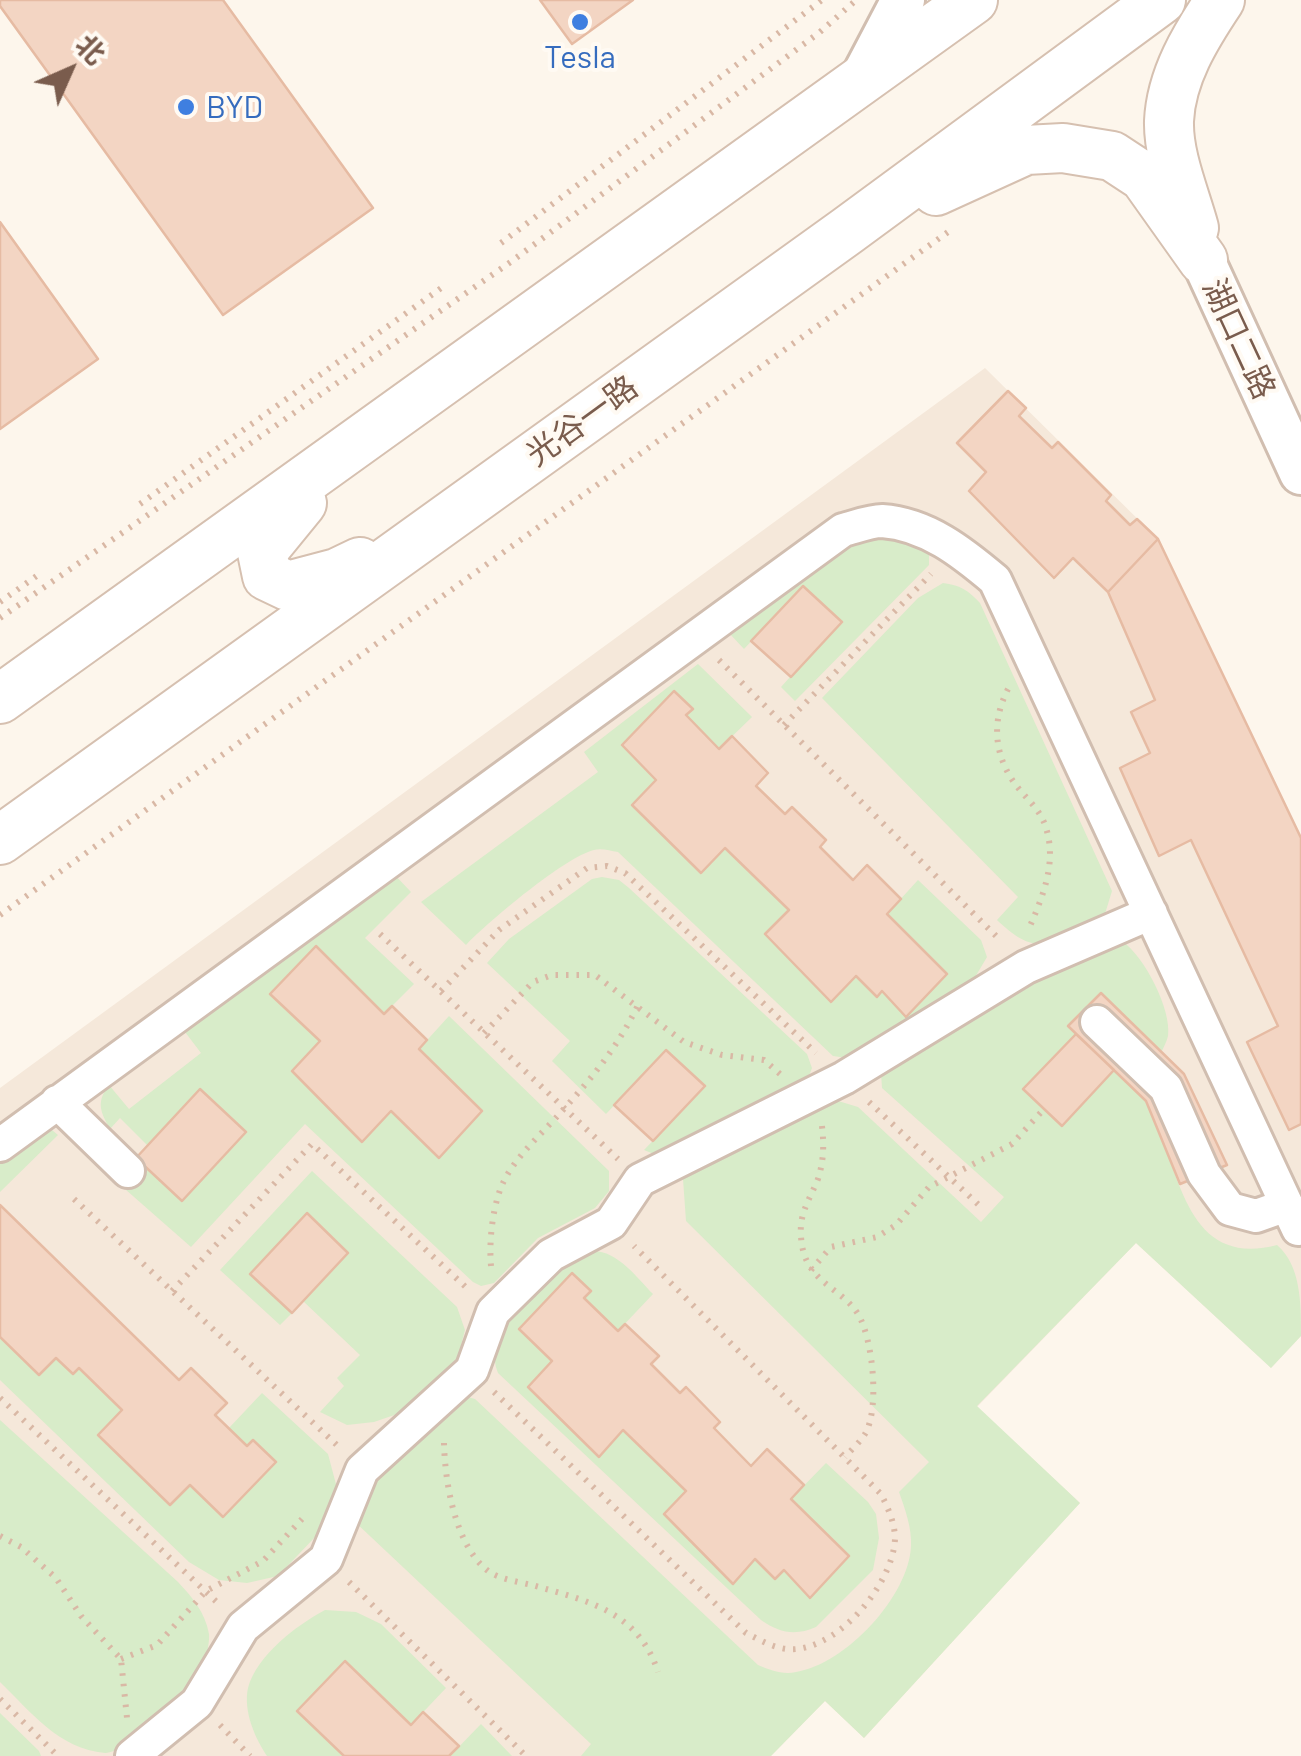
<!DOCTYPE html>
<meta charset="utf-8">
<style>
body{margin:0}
#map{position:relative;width:1301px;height:1756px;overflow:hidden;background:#fdf6ec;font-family:Barlow,"Noto Sans SC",sans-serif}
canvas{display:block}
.north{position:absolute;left:20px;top:20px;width:100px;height:100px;-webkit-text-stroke:8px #fffaf3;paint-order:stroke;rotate:45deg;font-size:28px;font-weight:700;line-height:40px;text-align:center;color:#7a5c4d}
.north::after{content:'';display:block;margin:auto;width:35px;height:45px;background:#7a5c4d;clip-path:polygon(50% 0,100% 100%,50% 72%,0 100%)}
</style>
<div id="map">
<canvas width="1301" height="1756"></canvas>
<div class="north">北</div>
</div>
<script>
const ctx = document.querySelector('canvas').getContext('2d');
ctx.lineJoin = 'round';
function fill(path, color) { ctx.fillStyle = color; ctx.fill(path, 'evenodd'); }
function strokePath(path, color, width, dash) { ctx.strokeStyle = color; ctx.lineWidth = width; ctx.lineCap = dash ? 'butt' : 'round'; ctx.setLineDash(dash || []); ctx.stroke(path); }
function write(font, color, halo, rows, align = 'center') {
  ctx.font = font + ' Barlow,"Noto Sans SC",sans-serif'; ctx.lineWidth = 8; ctx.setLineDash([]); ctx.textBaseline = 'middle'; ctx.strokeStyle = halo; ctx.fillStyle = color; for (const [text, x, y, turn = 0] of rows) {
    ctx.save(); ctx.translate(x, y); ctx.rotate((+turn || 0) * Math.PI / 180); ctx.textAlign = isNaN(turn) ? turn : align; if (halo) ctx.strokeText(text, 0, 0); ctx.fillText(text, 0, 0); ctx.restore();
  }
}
const residential = new Path2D(`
 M985,368l173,171 143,299v498l-30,32 -135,-125 -159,164 103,96 -216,235 -39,-37 -54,55h-771v-668z`);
const green = new Path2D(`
 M880,532l49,16v17l-134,136 -14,-14 60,-66 -38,-35 -59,63 -14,-15 120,-95z
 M943,583c17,2 25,7 37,20l132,288 -8,26c-50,23 -62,46 -107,3l21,-23 -196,-199 96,-100z
 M698,664l54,53 -33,32 -33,-34 7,-7 -19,-17 -52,54 34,35 -24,25 68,67 25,-24 64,62 -24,25 66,66 25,-25 20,21 6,-6 24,26 -19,-103 31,-34 63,60 6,17 -19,32 -121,69 -14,-2 -215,-204c-8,-1 -16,-4 -24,-2 -29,7 -105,71 -128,95l-45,-43 177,-130 -14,-20z
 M392,872l19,20 -46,46 49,46 -30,30 -113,-20 49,47 -27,29 69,71 29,-30 48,46 43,-46 -63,-62 30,-33 160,155v20l-14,17 -57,30 -44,45 -13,3 -8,-4 -168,-158 -114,123 -74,-65 31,-36 -28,-28 -10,11c-10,-18 -14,-27 -1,-44l20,24 72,-56 -19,-25z
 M602,877l17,3 10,8 178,166 5,14 -5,13 -153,73 -10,-4 61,-63 -39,-37 -60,64 -54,-53 18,-20 -83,-78 22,-24 83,-60z
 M1123,942c21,14 49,68 45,94 -1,5 -4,10 -6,15l-61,-58 -32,33 7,8 -14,92 52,-56c10,10 25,21 33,33 33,59 34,167 130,142 24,21 24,57 24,91l-30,32 -135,-125 -159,163 103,97 -216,235 -39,-37 -54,55h-190l10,-12 -237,-223 19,-38 25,-29 66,-58 11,3 283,266c12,5 25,10 38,7 50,-8 113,-76 115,-126 1,-18 -6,-37 -12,-54l30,-30 -243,-241 -3,-42 139,-76 13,-3 23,7 123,115 23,-25 -122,-109 -1,-15 152,-96z
 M47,1126l11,9 -58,57v-31z
 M312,1171l145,136 8,23 -7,27 -49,53 -35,12 -27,3 -27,-13 24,-26 -7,-8 23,-23 -57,-54 45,-48 -42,-39 -56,60 42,39 -12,12 -60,-55z
 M593,1251c25,0 44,27 60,43l-35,37 -34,-33 6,-7 -18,-18 -53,55 33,33 -24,26 71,69 24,-26 63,61 -22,24 69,68 22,-24 29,11 27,27 38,-41 -58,-57 35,-36 42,39 8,12 3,24 -6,32 -57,57c-20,9 -37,6 -55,-7l-263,-247c-7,-17 -2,-33 6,-48l56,-58z
 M0,1337l39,38 17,-17 17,15 6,-5 43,42 -24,25 72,70 20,-20 34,31 52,-54 -22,-22 -7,6 -18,-18 33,-35 66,61 9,34 -6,23 -15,25 -38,40 -31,7 -28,-3 -30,-18 -189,-182z
 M0,1420l178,162c14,15 27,30 31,52 1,10 -5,35 -10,44 -10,18 -74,76 -94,75 -46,-4 -74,-41 -105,-71z
 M325,1610l31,2 25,12 65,64 -35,37 -67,-64 -46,50 46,45h-77c-12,-18 -24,-45 -19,-68 9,-33 49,-63 77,-78z
 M0,1713l39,38 2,5h-41z
 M481,1724l31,32h-62z`);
const building = new Path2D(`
 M0,0h223l150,208 -150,107 -223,-309z
 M540,0h93l-61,44z
 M0,222l98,137 -98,70z
 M1008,391l18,17 -7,8 33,32 6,-6 53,53 -5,6 24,24 7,-6 21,20 -50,53 -35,-34 -19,20 -85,-87 17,-19 -29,-29z
 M1158,539l143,299v286l-12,6 -42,-88 31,-16 -87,-186 -32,16 -39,-88 30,-15 -19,-41 24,-12 -47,-108z
 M803,586l39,36 -51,55 -40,-36z
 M674,691l19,18 -7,6 33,34 13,-13 36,37 -12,13 29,28 7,-7 34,33 -6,7 33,33 14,-15 34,34 -14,15 60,60 -41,43 -24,-26 -5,6 -21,-21 -25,26 -66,-68 24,-24 -64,-62 -24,25 -69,-68 24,-25 -34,-35z
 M316,946l68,68 8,-8 35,34 -8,9 63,62 -43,47 -48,-47 -29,31 -70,-71 28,-30 -50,-47z
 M1101,993l83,81 43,91 -47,19 -34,-83 -78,-75z
 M1076,1034l38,36 -52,56 -39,-37z
 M666,1050l39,36 -52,55 -39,-36z
 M200,1089l46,43 -64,69 -46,-43z
 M0,1205l179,175 12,-12 36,35 -12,12 32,31 6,-6 23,22 -53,55 -33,-32 -20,20 -72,-70 24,-25 -43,-42 -6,6 -17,-16 -17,17 -39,-38z
 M307,1213l41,40 -56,60 -42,-39z
 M572,1273l19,18 -7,7 34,33 7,-7 34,32 -8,8 29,29 6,-6 34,35 -6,6 37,38 16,-17 37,36 -13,14 58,57 -39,42 -26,-28 -9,9 -20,-20 -22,25 -69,-70 22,-23 -63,-61 -24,27 -71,-70 24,-26 -33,-32z
 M345,1661l66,64 12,-13 36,34 -10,10h-105l-47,-45z`);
const path = new Path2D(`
 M501,243l321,-243
 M140,504l304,-218
 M0,602l38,-27
 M0,618l512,-357 308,-229 35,-31
 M719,660l282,281
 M1008,689c-15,29 -15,60 3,89 11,18 29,29 35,50 11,34 -3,68 -16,98
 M784,725l147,-151
 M0,915l948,-683
 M380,934l238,225
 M441,991l58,-61 88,-62 20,-2 18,7 191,180
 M484,1033l49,-51 19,-7h43l89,67 38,13 42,5 16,14
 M869,1102l113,106
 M822,1126c2,19 2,34 -4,53 -8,20 -19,34 -17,57 2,46 39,50 57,78 15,25 22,95 7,120 -5,8 -14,16 -20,23
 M74,1199l266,249
 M491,1266c-2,-24 1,-53 9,-76 11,-30 41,-55 62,-79 30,-33 57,-66 76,-106
 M811,1270l20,-23 46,-10 19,-12 33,-38 83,-43 32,-35
 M172,1291l140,-147 158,147
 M494,1392l252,241c16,8 32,18 51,16 46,-5 96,-67 98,-110 0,-16 -7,-31 -14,-45l-247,-248
 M0,1398l221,208
 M444,1443c1,40 11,102 44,128 11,8 31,11 44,14 56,16 106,26 126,87
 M0,1536l21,11 35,31 25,38 40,43 6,59
 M349,1582l177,174
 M121,1659l36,-14 49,-54 57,-30 39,-42
 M0,1699l58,57
 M220,1725l30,31`);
const minor = new Path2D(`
 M1097,1022l69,66 38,86 26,35 26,7 31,-11
 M57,1102l71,69
 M0,1145l843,-615c12,-3 27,-9 39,-9 45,3 81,32 113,59l303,649 3,-2
 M132,1756l65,-53 46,-76 83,-68 36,-89 110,-100 21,-58 58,-57 60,-32 29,-43 204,-102 182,-111 125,-54`);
const tertiary = new Path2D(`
 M861,80l42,-80
 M1203,260l98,213`);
const secondary = new Path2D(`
 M936,191l90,-41 37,-2 49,8 32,21 59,83
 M1194,228c-9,-33 -26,-72 -25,-107 2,-45 27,-85 51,-121
 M302,503l-40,49 5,24 21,10 49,-13 23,-11
 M0,699l973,-699
 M0,840l847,-609 314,-231`);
const markers = [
 [580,22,10,"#3f7fe0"],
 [186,107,10,"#3f7fe0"]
];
const shopNames = [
 ["Tesla",580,57],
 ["BYD",206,107,"left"]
];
const streetNames = [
 ["湖口二路",1239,339,65],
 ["光谷一路",582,421,-36]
];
fill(residential, '#f5e8da');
fill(green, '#d8ecc9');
fill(building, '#f3d5c3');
strokePath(building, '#e6bba3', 2.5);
strokePath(minor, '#d1beb0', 38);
strokePath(tertiary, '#d1beb0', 48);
strokePath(secondary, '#d6c0b0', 52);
strokePath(path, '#d9b8a5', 6, [2.5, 8]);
strokePath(minor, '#fff', 32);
strokePath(tertiary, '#fff', 42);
strokePath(secondary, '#fff', 48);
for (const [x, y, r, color] of markers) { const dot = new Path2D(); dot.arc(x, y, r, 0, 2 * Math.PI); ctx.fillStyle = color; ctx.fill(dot); strokePath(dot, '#fffaf3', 4); }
write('32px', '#366cbe', '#fffaf3', shopNames);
write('32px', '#7a5c4d', '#fffaf3', streetNames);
</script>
